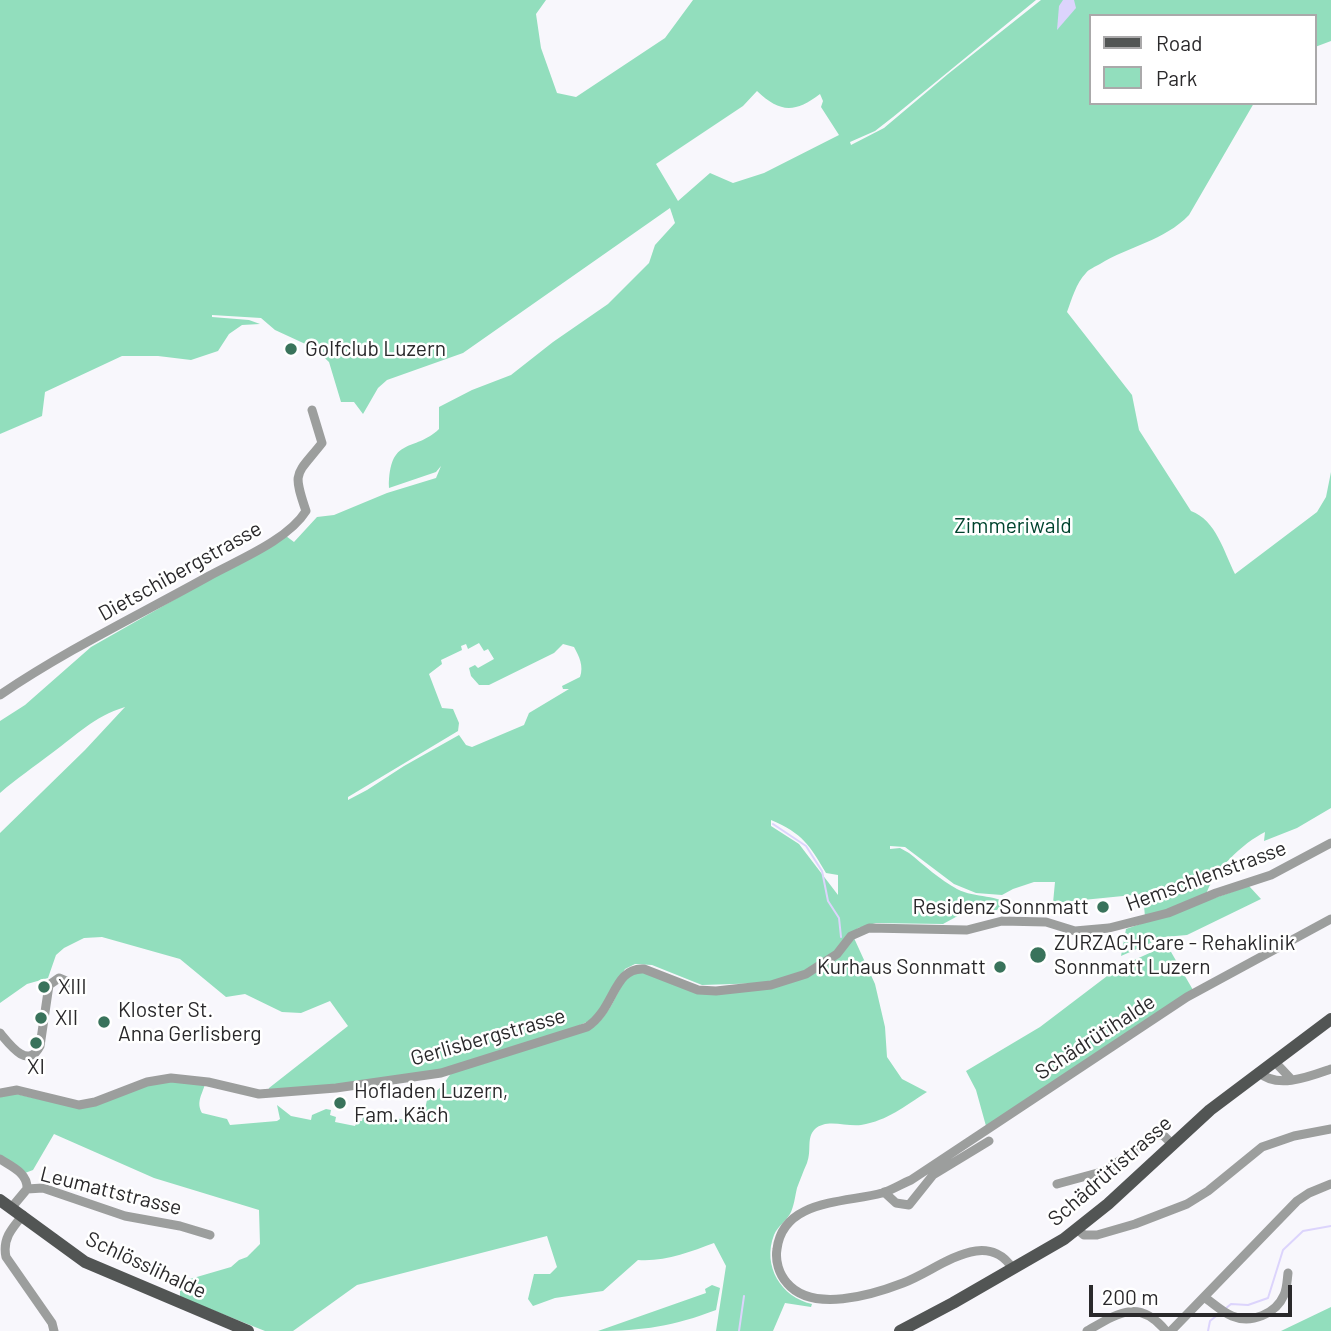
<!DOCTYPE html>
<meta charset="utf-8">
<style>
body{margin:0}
#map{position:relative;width:1331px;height:1331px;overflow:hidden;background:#f8f7fc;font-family:Barlow,sans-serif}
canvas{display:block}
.legend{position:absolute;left:1089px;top:14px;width:228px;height:91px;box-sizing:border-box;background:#fff;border:2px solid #aaa9aa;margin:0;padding:9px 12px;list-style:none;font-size:21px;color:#2a292b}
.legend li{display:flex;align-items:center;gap:14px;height:35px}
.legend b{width:35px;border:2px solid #aaa9aa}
.scale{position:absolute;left:1089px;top:1285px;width:203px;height:32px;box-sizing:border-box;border:4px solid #2a292b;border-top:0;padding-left:9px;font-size:21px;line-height:24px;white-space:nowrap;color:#2a292b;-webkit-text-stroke:5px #fff;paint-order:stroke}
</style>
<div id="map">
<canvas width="1331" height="1331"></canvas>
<ul class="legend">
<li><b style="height:9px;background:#525554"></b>Road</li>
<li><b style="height:19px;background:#92debd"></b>Park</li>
</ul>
<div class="scale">200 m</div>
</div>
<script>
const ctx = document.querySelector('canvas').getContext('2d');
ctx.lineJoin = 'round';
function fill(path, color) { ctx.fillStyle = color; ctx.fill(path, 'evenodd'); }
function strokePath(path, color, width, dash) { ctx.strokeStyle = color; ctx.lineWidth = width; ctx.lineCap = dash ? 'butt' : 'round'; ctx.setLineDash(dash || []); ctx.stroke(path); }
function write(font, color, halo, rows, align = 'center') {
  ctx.font = font + ' Barlow,sans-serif'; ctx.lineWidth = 5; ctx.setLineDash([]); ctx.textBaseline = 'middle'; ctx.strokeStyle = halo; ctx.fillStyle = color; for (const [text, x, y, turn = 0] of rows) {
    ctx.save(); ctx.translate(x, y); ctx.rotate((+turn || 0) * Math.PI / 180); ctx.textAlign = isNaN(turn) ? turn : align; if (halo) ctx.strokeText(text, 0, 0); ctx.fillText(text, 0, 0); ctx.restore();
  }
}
const green = new Path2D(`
 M0,0h546l-10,14 5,34 16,45 19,4 89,-59 28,-38h343l-143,117 -18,14 -25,11 1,3 33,-17 64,-54 93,-74h290v41l-16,6v-31h-224v87h163l-65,112c-25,26 -60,31 -89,49 -5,3 -11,5 -14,9 -10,10 -14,26 -19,39l65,83 7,35 52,81c25,9 33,41 44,63l82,-62 9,-15 5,-25v336l-34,20 -33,13 1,-9c-22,11 -52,39 -59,63l-31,13 -30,9 -2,-23 -90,9 2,-21h-21l-21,7 -11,6 -26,-2 -22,-9 -49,-37 -15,-1v3l10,-1 9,5c15,12 31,27 48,36 19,10 41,4 56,19l-8,1 -4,-3 -4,4 -11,1 -4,-5 -4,5 -13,1 -22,12 -67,-1 -18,5 -26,28 -38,22 -1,-3 -29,8 -62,2 -50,-20 -17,-1 -10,5 -29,49 -39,17 -138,41 -41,2 -50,9 -60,4 1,-3 79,-62 -18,-25 -29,12 -19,-1 -37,-18 -19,3 -46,-38 -78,-22 -18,1 -20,10 -8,7 -8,23 -21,6 -27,19v-170l85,-83 40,-43c-32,10 -47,27 -73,46 -18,14 -35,25 -52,40v-72l25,-16 66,-58 195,-111 8,6 23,-25 17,-2 53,-22 49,-15 5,-12 -5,6 -47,16c0,-53 25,-35 50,-59v-22l33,-17 39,-15 42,-33 55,-38 41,-41 6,-18 20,-22 -5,-15 -207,145 -76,27 -9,8 -15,26 -9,-12h-13l-12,-40 -15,-14 -39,-18 -14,-12 -49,-3v2l37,3 11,4 -18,1 -13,9 -11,17 -27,9 -33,-4h-36l-77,36 -3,24 -42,18zM757,91c23,22 38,22 63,3l3,7 -2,6 18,28 -75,38 -31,10 -23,-10 -32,28 -22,-37 87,-58zM479,643l5,8 4,-2 6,10 -16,9 -3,-3 -6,3 2,8 8,9h10l65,-32 9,-9 11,3c5,9 10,19 6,30l-18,9 1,3h6l-40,24 -5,12 -52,22 -6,-2 -7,-10 -55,31 -37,24 -19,10v-3l110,-66 1,-8 -6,-14 -11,-1 -13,-34 13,-10 -1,-4 21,-10 -1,-4 5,-2 2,5zM771,820c32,14 38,24 55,53l12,2v20l-39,-51 -28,-18z
 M1249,886l12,13 -74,36 -23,2 -43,19 5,-27z
 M854,938l21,46 10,43 2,30 15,22 25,13c-24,15 -38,28 -66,33 -15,2 -34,-7 -46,4 -9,9 -3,21 -8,34 -4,9 -7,17 -10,25 -2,8 -3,19 -7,26 -5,8 -12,12 -16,21 -12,31 7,62 38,69l-1,3 -26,-4 -12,28h-57l10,-65 -12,-23c-24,9 -50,19 -76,17l-35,31 -48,7 -22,8 -5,-7 6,-25h16l7,-7 -10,-31 -190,49 -64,46h-28l-85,-34v-14l3,-2 48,-14 8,-7 8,-3 13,-13 -1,-34 -105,-32 -100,-44 -21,36 -8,3 -25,-18v-60l12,-2 61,14 92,-27 40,4c-3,11 -9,18 -3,29l25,6 3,6 47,-4 3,-2 -3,-14 14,11 20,4 1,-5 14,-6 5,1 -1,5 6,2 -1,5 20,4 2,-5h5l2,-9 7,3 44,6 8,-3 4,-18 15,-14 10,-14 137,-42c21,-13 27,-37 40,-57l15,-2 70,22 86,-14z
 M1167,945l26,45 -207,136 -10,-36 -10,-19 74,-44 79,-60z
 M712,1285l8,3 -4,22c-42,16 -74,21 -118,21l108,-38 -1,-4z
 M1331,1307v24h-50z`);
const water = new Path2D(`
 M1063,0h11l2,8 -19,22 2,-24z`);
const stream = new Path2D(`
 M773,824l33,22 16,25 6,30 11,17 2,19
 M1225,1309l6,-5 17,1 20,-7 15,-48 20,-19 28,-5
 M739,1331l5,-35
 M1208,1331l2,-10 11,-9`);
const minor = new Path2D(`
 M0,695c66,-45 139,-80 209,-119 29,-16 79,-36 97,-65 -14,-41 -10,-35 16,-68l-10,-33
 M0,1033c10,12 28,37 40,13l9,-61 10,-7 19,8
 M1274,1061l17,18
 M1259,1072c18,18 52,4 72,-3
 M0,1093l17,-3 62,15 16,-3 52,-20 24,-4 37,4 51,12 77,-6 105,-15 146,-46c28,-18 26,-60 57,-58l54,21 18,1 55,-6 35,-11 31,-20 14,-18 18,-8 98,2 35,-9 44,1 29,9 34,-3 59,-15 48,-20 55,-18 60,-32
 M0,1159c12,8 28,14 27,30
 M1057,1184l48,-13 51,-36h7l9,9
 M884,1192l12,11 13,2 24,-30 56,-34
 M12,1207l15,-18 16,-1 82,28 55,10 30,9
 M23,1215c-11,13 -21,24 -17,42l46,66 2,8
 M1077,1229l7,6h13l38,-11 52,-20 21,-13 54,-44 32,-11 37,-7
 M1012,1268c-8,-13 -21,-19 -36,-17 -26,4 -49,23 -73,32 -31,12 -91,30 -116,0 -8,-9 -12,-22 -10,-34 6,-50 68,-46 105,-56 10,-3 19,-9 29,-13l276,-183 144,-78
 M1204,1297c9,6 18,15 28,19 19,8 44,-2 52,-21 3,-6 3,-14 4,-22
 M1087,1331c31,-18 52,-33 79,0
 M1171,1331l126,-130 12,-8 22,-9`);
const major = new Path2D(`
 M0,1200l85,62 163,69
 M900,1331l53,-28 111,-64 44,-35 102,-94 121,-91`);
const markers = [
 [291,349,7,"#39735b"],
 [1103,907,7,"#39735b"],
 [1038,955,9,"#39735b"],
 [1000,967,7,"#39735b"],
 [44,987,7,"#39735b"],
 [41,1018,7,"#39735b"],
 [104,1022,7,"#39735b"],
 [36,1043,7,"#39735b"],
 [340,1103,7,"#39735b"]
];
const poiNames = [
 ["Golfclub Luzern",305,349],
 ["Residenz Sonnmatt",1089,907,"right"],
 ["ZURZACHCare - Rehaklinik",1054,943],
 ["Sonnmatt Luzern",1054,967],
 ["Kurhaus Sonnmatt",986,967,"right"],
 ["XIII",58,987],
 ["Kloster St.",118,1010],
 ["Anna Gerlisberg",118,1034],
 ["XII",55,1018],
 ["XI",36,1067,"center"],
 ["Hofladen Luzern,",354,1091],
 ["Fam. Käch",354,1115]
];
const parkNames = [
 ["Zimmeriwald",1013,526]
];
const streetNames = [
 ["Dietschibergstrasse",180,571,-29],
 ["Hemschlenstrasse",1206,876,-20],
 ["Gerlisbergstrasse",488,1037,-16],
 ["Schädrütihalde",1095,1037,-33],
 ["Schädrütistrasse",1110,1171,-41],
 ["Leumattstrasse",111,1191,14],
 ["Schlösslihalde",146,1265,25]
];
fill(green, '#92debd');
fill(water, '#dcd4fc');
strokePath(stream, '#dcd4fc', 2);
strokePath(minor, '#9c9e9d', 9);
strokePath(major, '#525554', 12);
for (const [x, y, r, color] of markers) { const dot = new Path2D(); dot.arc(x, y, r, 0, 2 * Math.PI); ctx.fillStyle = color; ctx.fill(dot); strokePath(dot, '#fff', 2.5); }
write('21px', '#2a292b', '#fff', poiNames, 'left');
write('21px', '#00442e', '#fff', parkNames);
write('21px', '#2a292b', '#fff', streetNames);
</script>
